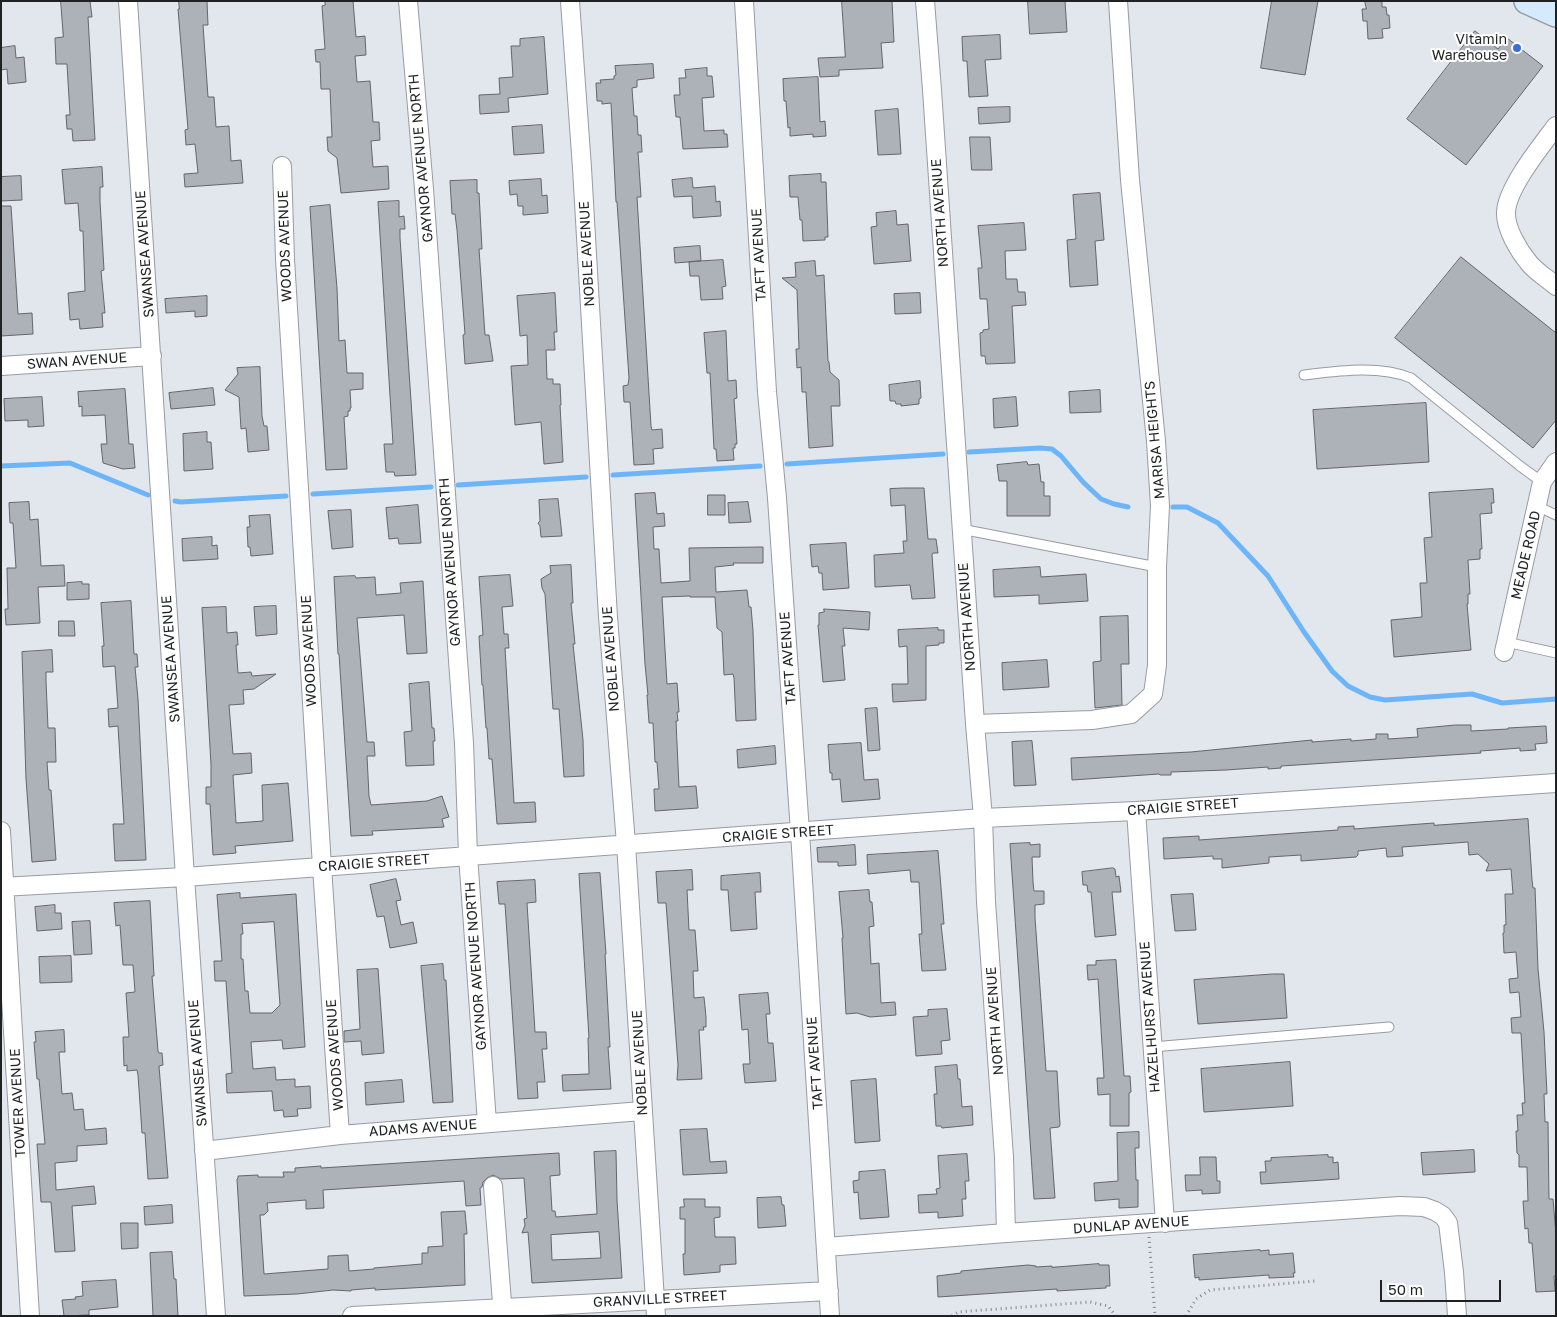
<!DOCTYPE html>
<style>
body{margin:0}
#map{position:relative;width:1557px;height:1317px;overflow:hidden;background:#e2e6ed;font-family:"Golos Text",sans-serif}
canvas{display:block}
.frame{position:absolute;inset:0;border:2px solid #1f2123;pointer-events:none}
.scale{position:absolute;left:1380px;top:1280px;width:121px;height:22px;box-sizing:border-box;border:2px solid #1f2123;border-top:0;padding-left:6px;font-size:15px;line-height:18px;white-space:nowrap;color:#1f2123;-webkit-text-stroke:4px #fff;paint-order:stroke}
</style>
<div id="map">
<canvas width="1557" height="1317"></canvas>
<div class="frame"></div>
<div class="scale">50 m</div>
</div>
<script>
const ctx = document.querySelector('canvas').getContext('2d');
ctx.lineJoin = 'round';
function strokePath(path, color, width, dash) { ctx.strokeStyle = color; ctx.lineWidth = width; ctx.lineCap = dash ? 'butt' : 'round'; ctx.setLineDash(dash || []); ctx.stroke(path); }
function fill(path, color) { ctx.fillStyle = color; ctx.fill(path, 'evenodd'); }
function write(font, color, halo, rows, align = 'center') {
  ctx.font = font + ' "Golos Text",sans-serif'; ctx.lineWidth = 4; ctx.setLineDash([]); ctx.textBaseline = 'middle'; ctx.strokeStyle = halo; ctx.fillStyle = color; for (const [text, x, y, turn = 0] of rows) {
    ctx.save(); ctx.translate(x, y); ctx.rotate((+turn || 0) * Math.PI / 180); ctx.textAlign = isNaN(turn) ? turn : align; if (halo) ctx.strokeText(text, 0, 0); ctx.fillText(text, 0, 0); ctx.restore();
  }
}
const stream = new Path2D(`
 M969,452l71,-4 12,1 9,7 22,26 18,17 13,5 14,3
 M787,464l156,-10
 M1,466l69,-3 78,32
 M613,475l147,-9
 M458,485l128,-8
 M313,494l118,-7
 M175,501l6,1 105,-6
 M1173,507h14l31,16 50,53 36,56 28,39 16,15 22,11 15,3 87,-6 30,9 54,-4`);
const building = new Path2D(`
 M61,1h29l2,16h-4l7,123 -22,1 -1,-12h-5l-1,-14h4l-3,-51h-11l-1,-26 8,-1z
 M179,1h28l1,24h-5l5,72h6l2,30 13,-1 2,35 10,-1 2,23 -58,4 -1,-13 14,-1 -3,-29 -9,1 -1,-15 3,-1 -10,-120h1z
 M325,1h28l3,36 9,-1 1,19 -11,1 2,26 13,-1 3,41h6l1,18 -9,1 2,26 15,-1 1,23 -48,4 -4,-35 -9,-7 -1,-14h5l-2,-48h-9l-1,-27h-4l-1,-12 10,-1 -3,-43 3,-1z
 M842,1h50l2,41 -13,1 2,25 -44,2v6l-19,1 -2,-19 27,-1z
 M1028,1h37l2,31 -37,2z
 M1272,1h46l-13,74 -44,-7z
 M1365,1h17v6h4l1,8h2l1,13 -8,1 1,9 -15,1 -1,-18h-4l-1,-12h4z
 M1475,31l23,18 9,-11 36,28 -77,99 -59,-46z
 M1000,35l1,24 -16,1 3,36 -19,1 -2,-36h-4l-1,-24z
 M544,37l4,57 -40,4 1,14 -29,2 -1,-19 21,-1 -1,-16 14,-1 -2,-31h9v-7z
 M15,46l1,12 8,-1 2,25 -18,2 -1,-15 -6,1v-22z
 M653,64l1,14 -17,2v7l-5,1 2,28h3l1,19h3l1,17h-4l3,45h-4l14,229 1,4 10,-1 1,19 -10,1 1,15 -20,1 -4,-63h-6l-1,-16 5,-1 1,-7 -12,-176h-1l-5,-99 -9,1v-3h-5l-1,-18h5l-1,-3 14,-1v-3l2,-1 -1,-9z
 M707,68v8h5l2,21 -12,1 2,33 20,-1v4h3l1,13 -45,2 -3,-32h-4l-2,-22h6l-1,-17h7l-1,-8z
 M818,77l2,45 5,-1 1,15 -13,1v-3l-23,2v-9l-2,1 -2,-27h-2l-1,-22z
 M1010,107v15l-31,2 -1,-16z
 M898,109l3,45 -23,1 -3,-44z
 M542,125l2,28 -30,2 -2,-28z
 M970,137h20l2,33h-20z
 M102,167l1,20h-3v14l4,69 -3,1 4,42h-3l1,14 -23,2 -1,-10 -9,1 -2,-27 17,-2 -2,-60h-3l-2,-28 -13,1 -3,-34z
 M821,174v8h5l2,55h-3v3l-22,1 -1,-21h-2l-2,-23h-8l-1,-21z
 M21,176l1,24 -21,1v-24z
 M692,178l1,10 22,-2 1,16 4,-1 1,15 -28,2 -1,-22 -18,1 -2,-17z
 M541,179l1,17 5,-1 1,18 -25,2v-9h-5l-1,-12 -7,1 -1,-14z
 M477,180v13h2l3,56h-3l6,86h4l4,26 -28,3 -2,-29 2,-1 -8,-104 -2,-16h-3l-2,-33z
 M1100,193l4,47 -9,1 3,44 -28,2 -3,-47 9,-1 -3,-44z
 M399,201v16l5,-1 1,13h-5v9l16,237 -21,1 -1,-4h-8l-2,-28h9l-15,-242z
 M330,205l7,83 2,53 6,-1 2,33h16v16l-13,1 1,18h-1v3h-2v5l-4,1 3,52 -21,1 -16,-263z
 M1,206h10l7,108 14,-1 1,21 -32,2z
 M896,211l1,14 11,-1 3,37 -37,3 -3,-37 6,-1 -1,-13z
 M1024,223l2,27 -21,1 1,28h11l1,13h7l1,13 -14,1 3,57 -29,1 -1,-8h-4l-1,-23 3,-1v-2l6,-1 -2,-30h-7l-2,-31h4l-4,-42z
 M700,246l1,15 -26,2 -1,-15z
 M1461,257l95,76v87l-23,28 -138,-110z
 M723,260l3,26 -4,1 1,12 -22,1 -2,-24h-9l-1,-14z
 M815,261l1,15 8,-1 4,86 1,1 1,10 9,8 1,26h-9l2,40 -24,2 -3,-56h-4l-1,-25 -4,1 -1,-19h3l-2,-59 -15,-12 14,-1 -1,-14z
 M555,293l2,39h-3l1,18h-9l1,29h6v5h7l1,21h-1l3,57 -19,2 -3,-42 -26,3 -4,-59 17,-1 -1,-30 -7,1 -3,-40z
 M920,293l1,20 -26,1 -1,-20z
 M207,296v20l-12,1v-6l-29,2 -1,-14z
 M726,331l2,50 8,-1 1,18 -3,1 3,45h-2v4h-2l1,12 -17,1 -1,-12h-2l-4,-76h-3l-3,-40z
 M260,367l2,49 2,10h3l2,24 -21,2 -2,-24 -5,1 -2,-32 -14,-7 13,-16 -1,-6z
 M920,381l1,17 -2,1v5l-18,2v-2h-5l-1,-3h-5l-1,-16z
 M213,388l2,17 -44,4 -2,-16z
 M125,389l4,55h4l2,24 -12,1 -20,-6 -2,-19h6l-2,-29 -23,1v-10l-3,1 -1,-15z
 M1100,390l1,22 -31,1 -1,-21z
 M42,397l2,29 -16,1v-7l-23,1 -1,-22z
 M1016,397l2,29 -24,2 -1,-29z
 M1426,403l3,59 -112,7 -4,-59z
 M207,432v10h4l2,27 -29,2 -1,-37z
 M1027,462l1,3 11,-1 2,18h3v14h6v20h-43v-35h-8l-2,-16z
 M904,488h20l4,51h8l2,14h-5l-1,2 3,43 -23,1 -2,-14 -35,2 -1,-32 30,-2 -1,-12h4l-2,-36 -14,1 -1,-17z
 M1493,489l1,14h-3l1,10 -12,1 2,35h-2v10l-12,1 2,34h-2v10h-1l4,46 -77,7 -3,-37 31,-3 -2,-34h7l-3,-45 8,-1 -3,-44z
 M655,493l2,21 7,-1 1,13 -12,1 1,22h5l2,34 29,-2 -1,-33 74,-1v16h-30l1,2 -19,2 1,25 31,-2 2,17h2l2,24 3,89 -20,1 -2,-43 -1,-4 -9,1 -2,-43 -5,-4 -2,-31h-25v-1l-28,1 5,87 10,-1 2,29h-2l1,9h-2l3,66 17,-1 2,22 -43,3 -1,-22h5l-2,-27h-2l-2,-39h-4l-2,-28h1l-3,-31 -10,-170z
 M708,495h17v20h-17z
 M558,499l4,37 -21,1 -1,-11 -2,-3 2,-2 -1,-21z
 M29,502l1,18 8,-1 3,47 23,-1 1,21 -27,1 2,36 -34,2 -1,-16h3l-1,-41h9l-3,-45h-3l-1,-20z
 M748,502l3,20 -22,1 -1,-20z
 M418,505l3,38 -22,1 -1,-6 -9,1 -3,-31z
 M351,510l2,37 -21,2 -4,-38z
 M270,515l3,39 -22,2 -1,-9h-2l-1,-20h3l-1,-11z
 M212,537v9l5,-1 1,14 -35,2 -1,-22z
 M846,543l3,45 -26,2 -1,-17h-3l-1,-7 -6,1 -2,-22z
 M571,565l2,38h-2l4,41h-2l10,96 1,36 -20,1 -5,-68h-6l-8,-115 -3,-6 -1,-9 10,-6 -1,-7z
 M1040,567l1,10 45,-3 2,27 -49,3v-9l-45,2 -1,-27z
 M510,575l3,31 -11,1 2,27h4l1,14h-4l9,155 21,-1 1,20 -39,2 -5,-65h-3l-2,-31h-1l-3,-43h-1l-3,-49 4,-1 -4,-58z
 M355,576l1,2 19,-1 1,18 25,-2 -1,-10 23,-2 4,72 -20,1 -3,-39 -47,3 10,124h7l1,14h-8l2,40 2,9 56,-4 15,-5 7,21 -7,2 2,8 -72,4 1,4 -22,1 -12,-182h-1l-4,-77z
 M82,582v2h7v15l-22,1v-17z
 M131,601l3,53h3l1,13h-3l3,32 8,161 -31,1 -2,-37h11l-6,-98 -9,1 -1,-18 10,-1 -3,-42 -12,1 -1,-21h2l-3,-43z
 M276,606l1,28 -21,2 -2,-29z
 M226,607l1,26 10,-1 1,13h-2l2,28 13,-1 1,4 24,-2 -22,15 -11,1 1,14 -15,1 4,49 18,-1 1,20 -19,2 3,48 27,-2 -1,-36 26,-2 5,58 -58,5 1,7 -23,2 -3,-51h-4v-17h5v-22l-9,-157z
 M824,609l46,3 -1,18 -26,-2 2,18h-3l3,34 -22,2 -5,-57h1v-12l5,-1z
 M1128,616l1,48h-8l1,41 -27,3 -2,-46 8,-1 -1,-44z
 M59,621h15l1,15h-16z
 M938,628v2h6v13h-5v2l-13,1v54l-33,2 -1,-18h16l-1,-38 -8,1 -1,-17z
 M52,650l1,22h-7v9l2,47h7l1,34h-9l2,28h2l5,70 -24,2 -6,-83 -4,-127z
 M1047,660l2,27 -46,3 -1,-27z
 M429,682l3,46h2l1,13h-2l1,24 -28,1 -2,-34 8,-1 -3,-47z
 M877,708l3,42 -12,1 -3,-42z
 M1456,725h15v6l37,-2v-1l38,-2 1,17 -12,1 1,6 -16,1v-3l-26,2 -14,1 1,2 -200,13v2l-13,1v-2l-42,3 -55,2v3h-11l-1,-1 -87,6 -1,-22 120,-6 121,-12v2l39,-3v2l25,-2v-5h12v5l30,-2 -1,-8z
 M1032,741l4,44 -22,1 -2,-44z
 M861,743l3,37 14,-1 2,20 -38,3 -2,-23 -8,1v-7h-2l-2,-28z
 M775,746l1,18 -38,4 -1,-18z
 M1528,819l4,61 1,8h2l3,81 6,63 3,62h-3l1,28h3l1,77h4l3,36v41h-2l1,15 -19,1 -4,-49h-3l-1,-15 -3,1 -2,-28h5l-1,-34h-8v-12l-2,-2 -1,-22h2l-1,-16h6l-1,-12h3l-4,-70h-9l-1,-15 10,-1 -2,-25 -9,1 -1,-14 9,-1 -2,-26 -12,1 -1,-20h1v-8h2l-1,-31h8l-2,-25 -25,2 3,-7 -11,-10 -9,1 -1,-13 -66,5 1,9 -16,1 -1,-9 -28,3v4l-2,2 -55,4v-6l-32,2v6l-47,5v-9h-9v-3l-49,3 -1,-21 36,-2v4l139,-10v-3l16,-1v3l80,-6v2z
 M1030,843v2l10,-1v13h-8l1,25 1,9h10v13l-9,1v13l11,153h11l3,54 -1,2 -9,1 5,70 -21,1 -24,-355z
 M855,845l1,20 -18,1v-4h-20l-1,-14z
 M938,851l6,73h-3l5,46 -24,1 -3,-37h3l-3,-52h-8l-1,-12 -42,4 -1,-19z
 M1113,868l2,1 1,8 3,-1 2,16h-9l4,43 -21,2 -4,-45h-3l-1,-7h-4l-1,-13z
 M692,870l1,20h-6l2,40h6l3,41h-5l1,27 10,-1 2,20v10h-3l1,3h-5l3,49 -25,1 1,-15 -12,-162h-8l-2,-31z
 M600,873l6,81h-1l5,93h-2l3,42 -48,2 -1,-16 27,-1 -1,-36h1l-10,-164z
 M760,873l1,19h-6l2,37 -26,2 -3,-41h-7v-14z
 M396,879l5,21 -5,1 5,24 12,-3 4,21 -27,5 -6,-32 -7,1 -7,-32z
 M535,880l1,22 -9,1 8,129h11l1,17h-5l3,33h-8l1,16 -20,1 -13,-195h-6l-2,-22z
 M869,890l1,12h2l2,24 -5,1 2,37 8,-1 2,40 14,-1 1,13 -26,2 -13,-4 -11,1 -4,-76h1l-4,-46z
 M240,893v5l56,-4 9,153 -22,2 -1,-9 -31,2 2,27 22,-2 1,13 19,-1v8l15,-1 1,22 -14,1 1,7 -14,1 -1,-7 -9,1 -2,-20 -45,2 -1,-19 6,-1 -6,-92h-11l-1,-20h8l-5,-66zM274,922l6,83 -8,8h-22l-2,-22h-3l-2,-32h-2v-25h2l-1,-10z
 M1193,894l3,36 -21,1 -4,-36z
 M150,901l4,75h-2l6,75 1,2h3l1,12 -4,1 9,112 -20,1 -3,-46h-3l-4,-58 -1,-5 -10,1v-6l-3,1 -1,-29h6l-3,-44 9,-1 -2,-27h-10l-3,-40 -4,1 -2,-23z
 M55,905v8h6l1,16 -25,2 -2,-24z
 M90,921l2,33 -18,1 -2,-33z
 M71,956l1,26 -32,1 -1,-26z
 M1116,960l8,116h6l1,16 -2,1v33h-19v-32l-12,1 -1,-17h7l-6,-99 -10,1 -1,-15h9v-4z
 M443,964l1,16h2l7,122 -20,1 -12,-137z
 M378,969l6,84 -22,2 -1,-14 -17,1v-11l16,-2 -3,-59z
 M1273,974h11l3,44 -89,6 -4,-44z
 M768,993l2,21h-4l2,29h5l3,38 -31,2 -2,-19h7l-2,-35 -6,1 -3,-35z
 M947,1009l3,31 -9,1 1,13 -26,2 -3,-39 15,-1v-6z
 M64,1030l1,22h-6l3,42 10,-1 2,17 9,-1 2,21 21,-2 1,16 -30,2v15l-22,2 1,27 38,-4 2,18 -24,2 3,45 -20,1 -4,-50h-10l-4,-58h8l-6,-65h-2l-3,-37h2l-1,-10z
 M1290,1062l3,44 -89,6 -3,-43z
 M957,1065l1,14h2l2,28 10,-1 1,19 -31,3 -1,-2h-5l-2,-32h3l-2,-27z
 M876,1079l4,62 -25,2 -4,-62z
 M402,1080l2,22 -38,3 -1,-22z
 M707,1129l3,33 16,-1 1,12 -44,2 -3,-45z
 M1139,1132v16h-4l1,32h2v27l-19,1v-9l-24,2 -1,-18 24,-2 -1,-48z
 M1474,1150l1,22 -52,3 -2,-22z
 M616,1151l1,49 5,78 -90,5 -4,-51 -6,1 3,-8 -1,-6 3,-1 -3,-40 -23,1 -8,-4 -6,3 -4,4 -1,5 -2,1 1,17 -15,1 -2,-25 -141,9 1,18 -18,1v-9l-39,3 1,8 -4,4h-4l4,59 64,-5v-13l18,-1h2l1,16 25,-2v-1l48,-4v-11h6v-6l15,-1 -2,-34 24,-1 2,23h-3l1,51 -90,5v-2l-24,2v1l-18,-1 -36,4 -53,2 -7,-117 1,-1v-2l20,-1v2h26l-1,-5h12v-4l26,-2v2l238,-15 1,22 -10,1 2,35h3l1,6 41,-3 -3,-62zM599,1232l2,26 -49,2 -1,-25z
 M967,1154l2,27h-4l1,18h-4l1,17 -25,2v-6l-19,1 -1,-18 19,-1 -1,-5 4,-1 -2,-32z
 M1328,1155v2h5v6l5,-1 1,17 -78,5 -1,-12h6l-1,-11h6v-3z
 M1200,1157h16l1,24h3v12l-18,1v-4l-16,1 -1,-16h15z
 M885,1170l4,47 -29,2 -2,-27 -4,1 -1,-12 6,-1v-8z
 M781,1197l1,8h2l2,21 -28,2 -1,-30z
 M684,1199h21v8h15v10l-6,1 1,19h20l1,27 -16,1v7l-36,3 -1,-21h2v-35h-5v-12h4z
 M172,1205l1,18 -28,2 -1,-18z
 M121,1223h17v25l-16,1z
 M1260,1250v1l9,-1v5l24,-2 2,20h-2l1,4 -25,1v-3l-70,5v-3l-4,1 -2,-23z
 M172,1252l2,27h2l2,37h-25l-3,-63z
 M1099,1264v1h10l1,21h-4v2l-49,3v-2l-119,8 -1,-21 24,-3v-2l67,-6 8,1v1l16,-1v1z
 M116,1280l2,27 -29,3v5l-25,1 -2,-16 14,-1 -1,-2 8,-1 -1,-14z`);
const path = new Path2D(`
 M1149,1237l6,79
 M952,1316l6,-4 132,-10 18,4 8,10
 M1186,1316l10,-17 14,-9 105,-9`);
const lane = new Path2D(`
 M1304,375c34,-4 75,-10 107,3l109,88 22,16
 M1537,506l19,9
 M961,529l196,38
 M1506,642l50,11
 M1152,1047l237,-20`);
const street = new Path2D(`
 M128,1l57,876 31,439
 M408,1l16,188 40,554 4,112 19,268
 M570,1l12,167 26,449 18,227 30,472
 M744,1l23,391 10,106 23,334 30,484
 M925,1l7,89 43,634 8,94 3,84 18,255 2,76
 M1556,126c-15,20 -49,62 -50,86 -1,16 13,39 23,51 7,9 18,15 27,23
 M282,166l3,93 37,608 18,268
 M1,366l151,-10
 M1504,652l38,-170 14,-20
 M975,724l117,-4 39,-6 22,-20 4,-29v-98l3,-61 -4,-65 -26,-261 -12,-179
 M1136,811l29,412
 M1,831l29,485
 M1,887l184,-10 798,-59 153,-7 420,-28
 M204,1151l136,-16 302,-24
 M493,1186l10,130
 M826,1247l180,-14 394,-27 24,1 11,4 8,5 5,7 6,49 3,44
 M352,1316l477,-25`);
const secondary = new Path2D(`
 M1527,1l29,13`);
const markers = [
 [1517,48,5,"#3a6ddd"]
];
const poiNames = [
 ["Vitamin",1507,40],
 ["Warehouse",1507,56]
];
const streetNames = [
 ["GAYNOR AVENUE NORTH",421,158,-95],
 ["NORTH AVENUE",940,213,-94],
 ["WOODS AVENUE",285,246,-92],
 ["SWANSEA AVENUE",145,254,-94],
 ["NOBLE AVENUE",587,254,-93],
 ["TAFT AVENUE",759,255,-93],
 ["SWAN AVENUE",77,361,-4],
 ["MARISA HEIGHTS",1155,440,-95],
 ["MEADE ROAD",1526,555,-77],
 ["GAYNOR AVENUE NORTH",450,562,-94],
 ["NORTH AVENUE",967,617,-94],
 ["WOODS AVENUE",309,651,-93],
 ["TAFT AVENUE",788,658,-94],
 ["SWANSEA AVENUE",171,659,-94],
 ["NOBLE AVENUE",611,659,-94],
 ["CRAIGIE STREET",1183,807,-4],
 ["CRAIGIE STREET",778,834,-4],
 ["CRAIGIE STREET",374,863,-4],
 ["GAYNOR AVENUE NORTH",476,966,-94],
 ["HAZELHURST AVENUE",1150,1017,-94],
 ["NORTH AVENUE",995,1021,-94],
 ["WOODS AVENUE",335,1055,-94],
 ["SWANSEA AVENUE",198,1063,-94],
 ["NOBLE AVENUE",640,1063,-93],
 ["TAFT AVENUE",815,1063,-94],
 ["TOWER AVENUE",18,1103,-93],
 ["ADAMS AVENUE",423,1128,-4],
 ["DUNLAP AVENUE",1131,1225,-4],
 ["GRANVILLE STREET",660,1299,-3]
];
strokePath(stream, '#6db5f9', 5);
fill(building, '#adb1b8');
strokePath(building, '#63666c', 1);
strokePath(lane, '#989ba2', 11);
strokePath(street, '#989ba2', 20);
strokePath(secondary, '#989ba2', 28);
strokePath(path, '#82858a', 3, [1, 4]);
strokePath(lane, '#fff', 9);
strokePath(street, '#fff', 18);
strokePath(secondary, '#d5eafb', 25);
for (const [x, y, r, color] of markers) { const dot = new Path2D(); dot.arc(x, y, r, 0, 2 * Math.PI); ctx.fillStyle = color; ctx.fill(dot); strokePath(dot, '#fff', 2); }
write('14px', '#1f2123', '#fff', poiNames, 'right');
write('14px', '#1f2123', '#fff', streetNames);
</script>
